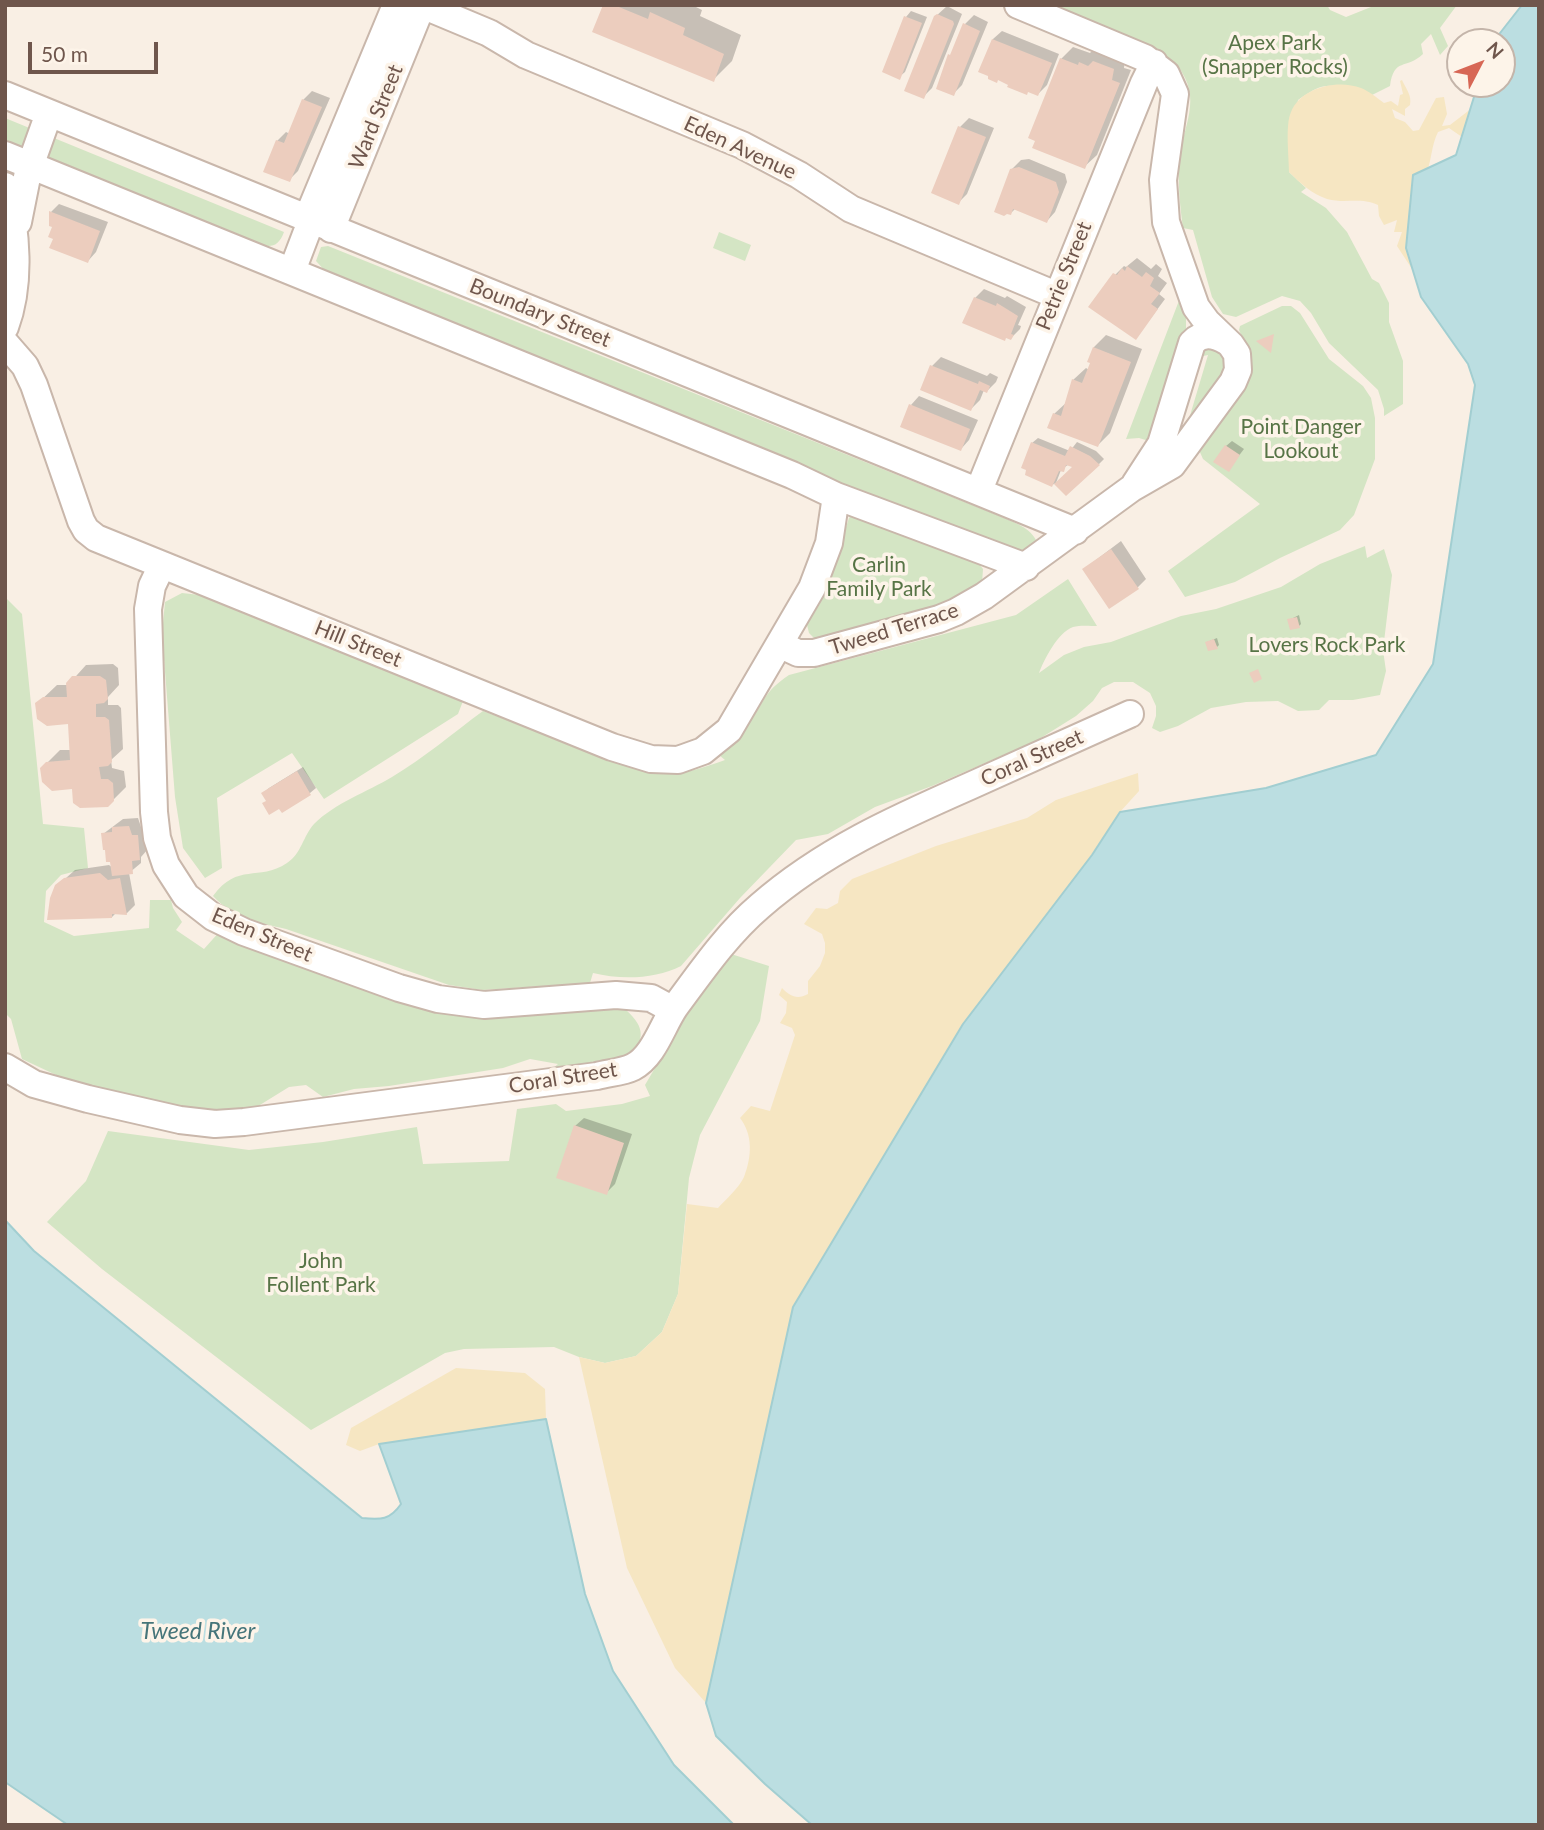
<!DOCTYPE html>
<style>
body{margin:0}
#map{position:relative;width:1544px;height:1830px;overflow:hidden;background:#f9efe4;font-family:Lato,sans-serif}
canvas{display:block}
.frame{position:absolute;inset:0;border:7px solid #6f564c;pointer-events:none}
.north{position:absolute;left:1446px;top:28px;width:70px;height:70px;box-sizing:border-box;background:#fdf4e9;border:2px solid #c4b5aa;border-radius:50%;rotate:48deg;font-size:19px;font-weight:700;line-height:28px;text-align:center;color:#6f564c}
.north::after{content:'';display:block;margin:auto;width:24px;height:32px;background:#d76755;clip-path:polygon(50% 0,100% 100%,50% 72%,0 100%)}
.scale{position:absolute;left:28px;top:42px;width:130px;height:32px;box-sizing:border-box;border:4px solid #6f564c;border-top:0;padding-left:9px;font-size:21px;line-height:24px;white-space:nowrap;color:#6f564c;-webkit-text-stroke:5px #fdf4e9;paint-order:stroke}
</style>
<div id="map">
<canvas width="1544" height="1830"></canvas>
<div class="frame"></div>
<div class="north">N</div>
<div class="scale">50 m</div>
</div>
<script>
const ctx = document.querySelector('canvas').getContext('2d');
ctx.lineJoin = 'round';
function fill(path, color) { ctx.fillStyle = color; ctx.fill(path, 'evenodd'); }
function strokePath(path, color, width, dash) { ctx.strokeStyle = color; ctx.lineWidth = width; ctx.lineCap = dash ? 'butt' : 'round'; ctx.setLineDash(dash || []); ctx.stroke(path); }
function write(font, color, halo, rows, align = 'center') {
  ctx.font = font + ' Lato,sans-serif'; ctx.lineWidth = 7; ctx.setLineDash([]); ctx.textBaseline = 'middle'; ctx.strokeStyle = halo; ctx.fillStyle = color; for (const [text, x, y, turn = 0] of rows) {
    ctx.save(); ctx.translate(x, y); ctx.rotate((+turn || 0) * Math.PI / 180); ctx.textAlign = isNaN(turn) ? turn : align; if (halo) ctx.strokeText(text, 0, 0); ctx.fillText(text, 0, 0); ctx.restore();
  }
}
const green = new Path2D(`
 M1037,5h290l3,5 16,7 30,-12h81l-17,23 8,18 -8,9 -9,-21 -10,10 2,10c-17,16 -29,3 -33,32l-18,9c-13,-9 -39,-12 -54,-7 -7,3 -14,8 -20,12l-9,72 17,16 -5,4 25,16 21,24 25,47 7,4 10,20v19l14,39v43l-19,12v-7l-6,-19 -49,-47 -18,-30 -11,-12 -18,-5 -46,21 -13,-3 -11,-17 -19,-67 -10,-2c-3,-22 -5,-42 -4,-65 3,-38 25,-63 -2,-98z
 M5,118l279,114c-8,22 -22,13 -39,7l-240,-92z
 M719,232l32,13 -6,16 -32,-13z
 M328,246l669,269c13,6 32,11 39,25l-4,7 -11,5 -51,-13 -643,-266 -11,-12 5,-14z
 M1180,298l6,17v20l-37,106 -10,-3 -13,1z
 M1282,306h9l9,7 29,46 34,27 8,12 4,20v41l-21,56 -14,15 -60,28 -45,24 -50,15 -17,-26 92,-67 -57,-45 -4,-9 49,-69 3,-24 -12,-27 1,-4z
 M1213,346l14,10 1,15 -47,70 -10,-11 15,-1 22,-74 -14,3 4,-7z
 M851,516l128,48 4,5 -1,14 -21,17 -145,40 -7,-7 -2,-8 15,-25 27,-82z
 M1365,546l2,12 17,-9 8,26 -9,75 3,21 -6,24 -27,5h-24l-10,10 -21,1 -20,-10 -32,1 -35,6 -33,18 -18,6 -8,-4 4,-12v-10l-6,-13 -17,-11h-19l-12,6 -9,13 -17,15 -40,25 -104,45 -57,21 -47,27 -32,6 -56,58 -59,68c-25,13 -60,14 -88,7l-3,10 -108,7 -33,-5 -163,-56c-27,-6 -54,-12 -73,-33 25,-34 45,-14 74,-33 15,-10 16,-27 27,-39 21,-21 53,-32 78,-47 32,-19 61,-44 91,-66l157,59c36,7 51,2 85,-10l-6,-5c11,-11 21,-21 31,-33 16,-23 14,-30 39,-47l227,-60 52,-36 29,47c-7,0 -17,-1 -24,1 -15,5 -29,33 -34,46l25,-18 20,-8 27,-5 70,-26 35,-7 65,-22 39,-23z
 M182,593l27,3 254,105 -5,13 -134,85 -32,-46 -75,45 5,70 -17,10 -22,-30 -8,-51 -13,-163 3,-32z
 M5,597l17,17 21,210 41,4 4,40 -27,7 -15,16 -2,31 30,14 75,-8 1,-28h21l2,8 9,14 -6,8 28,19 17,-19 151,53 254,27c20,18 18,29 4,49l-80,12 8,-7 -28,-5 -27,9 -114,18 -35,3 -31,8 -17,-12 -17,2 -34,21 -61,3 -123,-29 -49,-23 -11,-40 -6,-6z
 M731,954l38,12 -9,55 -60,114 -11,43 -11,116 -16,38 -26,24 -31,7 -26,-6 -25,-10 -90,2 -19,4 -134,77 -209,-161 -55,-47 39,-41 22,-50 141,19 74,-8 94,-15 6,37 86,-3 8,-52 39,-5 10,7 56,-7 28,-8 -5,-11 47,-80z`);
const sand = new Path2D(`
 M1514,44l-51,303 -66,-101 5,-14h-8l3,-12 -13,5 -5,-9 -1,-11c-18,-8 -33,-1 -51,-6 -15,-5 -27,-16 -38,-27 0,-15 -4,-47 2,-60 10,-25 47,-33 70,-24 8,3 16,10 23,15l7,-2 7,5 2,-11 3,-1 -3,-13 2,-1c4,9 10,15 8,25l-5,4v7l-13,-7 3,9 10,4 8,9 6,-1 17,-32 8,-1 3,17 -5,12 8,-1 26,-20 -5,-21h31zM1449,128l13,9 -12,47 -24,-10c6,-14 5,-28 12,-42z
 M1138,773l1,18 -19,21 -327,495 -87,396 -31,-35 -48,-100 -48,-211 26,6 31,-7 26,-24 16,-38 9,-90 31,4c8,-9 21,-20 26,-31 8,-21 9,-42 -4,-59l11,-12 19,5 25,-76 -3,-7 -12,-5 6,-10 1,-11 -8,-7 3,-7c8,8 15,12 26,6v-13l12,-15 5,-13v-10l-3,-9 -18,-10 12,-16 11,1 11,-6 2,-12 12,-12 84,-33 91,-28 29,-18z
 M456,1368l69,5 20,16 1,30 -167,25 -19,7 -14,-6 5,-17z`);
const water = new Path2D(`
 M1522,5h17v1820h-727l-47,-41 -49,-48 -10,-33 87,-396 170,-283 129,-169 28,-43 146,-24 110,-33 57,-91 42,-279 -7,-21 -47,-67 -15,-49 7,-73 43,-20 22,-71h24v-42h-9z
 M5,1220l29,31 328,267c19,2 28,2 39,-14l-22,-60 167,-25 39,175 28,77 61,94 60,60h-666l-63,-43z`);
const shadow = new Path2D(`
 M605,5h87l10,5 -2,6 41,19 -9,26 -19,19z
 M947,6l15,8 -30,74 -9,9 12,-80z
 M911,11l16,6 -22,55 -6,5 -15,-6 22,-54z
 M974,15l14,7 -26,63 -9,9 12,-70z
 M1002,31l57,23 -12,31 -9,9 -58,-23 13,-32z
 M1073,47l17,6 2,-2 9,3 5,-4 19,7 -1,11 7,2 -34,85 -13,12 -23,-108z
 M312,91l18,7 -32,73 -9,9 -12,-39 9,-9 4,2 13,-34z
 M969,118l25,10 -27,66 -9,9 2,-76z
 M1029,159l36,15 2,8 -12,30 -8,9 -32,-12 -4,4v-43l10,-10z
 M59,204l49,18 -12,30 -8,9 -34,-35 -3,-14z
 M1137,258l14,11 5,-5 6,5 -4,7 9,7 -8,11 6,5 -29,39 -21,-63 9,-9 2,1z
 M984,289l21,9 2,-2 19,11 -8,18 3,1 -1,3 -9,9 -36,-40z
 M1106,335l36,14 -32,84 -12,12 -44,-31 13,-12 6,-22 13,-12 3,2 5,-23z
 M941,357l46,19 3,-3 8,4 -2,5 -9,9 -3,-1 -4,10 -9,9 -39,-43z
 M919,396l59,24 -9,20 -8,9 -50,-44z
 M1038,438l32,13 7,-9 19,9 8,8 -5,5 -24,2 -6,-2 -8,6 -5,13 -4,2 -24,-16 4,-26z
 M1232,441l12,8 -16,21 -2,-24z
 M1121,541l25,38 -9,9 -53,-19z
 M1299,615l2,9 -2,2 -10,-6z
 M1217,638l2,7 -2,2 -10,-5z
 M113,664l5,4 1,17 -11,12v8h10l3,3 2,41 -12,11 1,8 12,3 2,16 -13,13 -39,-13 -32,-19 18,-18h11l-2,-28 -32,-18 20,-19h11l18,-20z
 M303,767l13,21 -6,5 -28,17 -2,-3 -12,-7 -5,-7 6,-5z
 M138,818l3,9h5l2,22 -7,8v6l-12,10 6,32 -9,9 -10,-1 -4,4 -55,-31 18,-16 34,-5 4,3 -10,-34 20,-15z
 M584,1118l48,16 -17,50 -9,9 -31,-67z`);
const building = new Path2D(`
 M603,5h11l34,14 2,-7 35,16 -2,7 41,19 -10,28 -122,-50z
 M937,14l16,7 1,3 -30,75 -20,-8 30,-75z
 M904,16l18,7 -22,57 -18,-8z
 M963,23l17,8 -26,65 -18,-7 12,-35 2,1z
 M992,39l60,24 -14,33 -10,-4 -1,3 -20,-8 1,-2 -10,-5 -1,3 -9,-4v-3l-10,-4z
 M1060,58l18,7 1,-3 9,4 5,-5 21,8 -2,11 8,3 -35,86 -53,-21 3,-7 -7,-3z
 M302,99l20,8 -32,75 -27,-10 13,-32 8,3z
 M958,126l28,11 -27,68 -28,-12z
 M1019,167l37,15 3,10 -12,31 -34,-14 -2,6 -4,-1 -3,2 -10,-4 16,-43z
 M49,211l51,20 -12,32 -39,-15 4,-9 -5,-2 4,-10 -3,-1z
 M1127,266l15,11 4,-5 8,6 -4,8 10,7 -9,11 7,5 -22,31 -48,-33 25,-34 4,2 5,-7 3,3z
 M974,297l22,9 1,-3 21,13 -7,18 3,1 -3,5 -5,-2 -1,3 -43,-18z
 M1274,334l-3,19 -15,-12z
 M1093,347l38,15 -33,85 -51,-19 6,-15 8,3 11,-37 10,4 8,-20 -3,-1z
 M930,365l48,19 1,-3 11,5 -3,7 -7,-3 -9,21 -51,-21z
 M909,404l61,25 -9,22 -61,-24z
 M1031,442l34,14 5,-10 20,10 10,9 -34,31 -12,-12 18,-17 -6,-2 -2,7 -5,-1 -7,16 -27,-12 1,-5 -5,-2z
 M1225,445l15,10 -11,17 -16,-10z
 M1111,549l28,40 -30,20 -27,-40z
 M1297,617l3,11 -10,2 -3,-11z
 M1214,639l4,10 -10,2 -3,-9z
 M1258,669l4,10 -8,4 -5,-10z
 M72,676h28l6,4 2,19 -4,4 -8,1v13h9l4,3 3,42 -4,4 -9,1 2,12h7l5,4 1,18 -6,6 -28,1 -7,-5 -1,-14 -20,2 -10,-9 -2,-14 6,-6 24,-2 -2,-36 -21,2 -10,-7 -2,-16 8,-6h24l-1,-14z
 M297,771l14,24 -29,18 -3,-4 -10,6 -7,-12 4,-2 -5,-8z
 M129,826l3,9h6l2,25 -8,1 1,13 -21,2 -2,-14h-4l-1,-12h-2l-2,-17 11,-1v-5z
 M100,873l8,7 12,-2 7,37 -15,-1v4l-65,2 3,-22 5,-13 9,-7z
 M574,1125l50,18 -17,52 -51,-17z`);
const minor = new Path2D(`
 M422,5l67,28 37,22 216,90 57,30 52,34 205,86
 M5,95l1070,436
 M5,155l787,320 44,21 190,71
 M5,186c12,44 16,98 0,141
 M307,219l89,-214
 M18,222l10,-50 21,-59
 M331,229l91,-224
 M292,271l19,-50
 M5,343l20,23 9,19 47,136 5,9 10,8 516,209 39,12 27,1 25,-9 26,-21 83,-142 17,-45 7,-47
 M1135,484l26,-40 31,-101c10,-11 22,-9 34,-2
 M979,490l165,-407 10,-20
 M162,565l-10,21 -4,23 6,203 3,26 9,27 20,31 27,21 31,15 155,56 39,11 46,6 132,-10 35,3 22,12
 M781,645l17,8h16l125,-34 17,-7 28,-16 148,-108 40,-23 61,-83 5,-12 -1,-16 -6,-9 -24,-23 -11,-15 -30,-85 -3,-42 12,-86 -9,-20 -21,-16 -127,-53
 M5,1067l29,17 54,15 92,21 35,4 29,-2 353,-46c11,-3 26,-4 36,-9 21,-11 29,-41 42,-60 26,-35 52,-73 85,-101 63,-55 135,-87 210,-120 54,-24 107,-48 160,-72`);
const parkNames = [
 ["Apex Park",1275,43],
 ["(Snapper Rocks)",1275,67],
 ["Point Danger",1301,427],
 ["Lookout",1301,451],
 ["Carlin",879,565],
 ["Family Park",879,589],
 ["Lovers Rock Park",1327,645],
 ["John",321,1261],
 ["Follent Park",321,1285]
];
const streetNames = [
 ["Ward Street",376,117,-68],
 ["Eden Avenue",740,148,25],
 ["Petrie Street",1064,276,-68],
 ["Boundary Street",540,313,22],
 ["Tweed Terrace",894,629,-17],
 ["Hill Street",358,644,22],
 ["Coral Street",1032,758,-24],
 ["Eden Street",262,935,23],
 ["Coral Street",563,1078,-9]
];
const waterNames = [
 ["Tweed River",198,1632]
];
fill(green, '#d4e5c4');
fill(sand, '#f6e6c2');
fill(water, '#bbdee1');
strokePath(water, '#a2ced1', 2);
fill(shadow, '#0003');
fill(building, '#eccdbe');
strokePath(minor, '#c9b7ab', 30);
strokePath(minor, '#fff', 26);
write('21px', '#577446', '#fdf4e9', parkNames);
write('21px', '#6f564c', '#fdf4e9', streetNames);
write('italic 23px', '#45757a', '#fdf4e9', waterNames);
</script>
